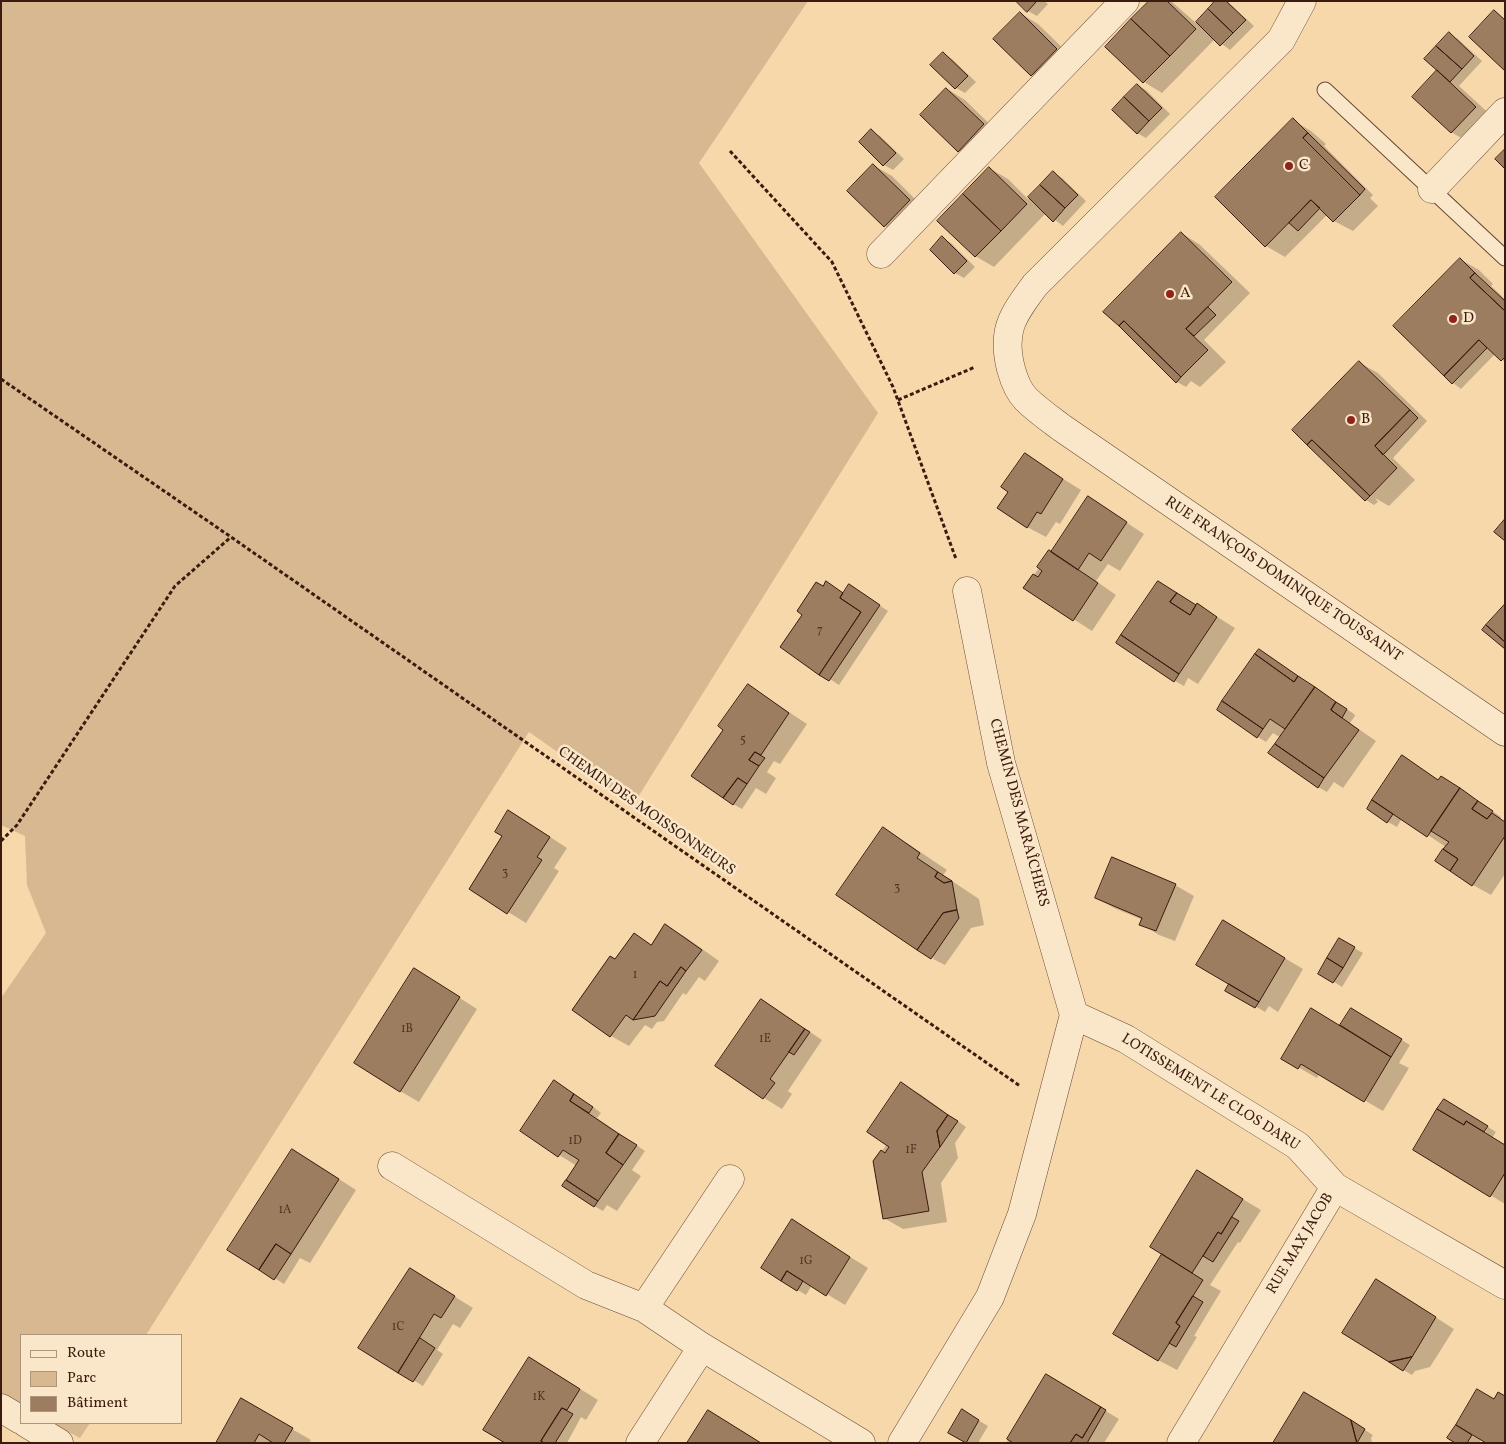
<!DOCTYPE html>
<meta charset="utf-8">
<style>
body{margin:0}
#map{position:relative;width:1506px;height:1444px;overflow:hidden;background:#f7d8ab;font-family:Vollkorn,serif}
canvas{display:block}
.frame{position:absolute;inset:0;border:2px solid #391b0f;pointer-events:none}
.legend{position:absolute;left:20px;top:1334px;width:162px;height:90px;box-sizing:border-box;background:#fae6c8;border:1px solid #ad957e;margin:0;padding:6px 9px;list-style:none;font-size:15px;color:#391b0f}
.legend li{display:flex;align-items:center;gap:10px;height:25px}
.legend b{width:25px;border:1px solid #ad957e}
</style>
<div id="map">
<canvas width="1506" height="1444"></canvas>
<div class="frame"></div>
<ul class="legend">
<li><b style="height:6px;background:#fae6c8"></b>Route</li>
<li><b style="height:14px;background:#d7b890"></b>Parc</li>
<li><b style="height:14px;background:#9c7d60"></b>Bâtiment</li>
</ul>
</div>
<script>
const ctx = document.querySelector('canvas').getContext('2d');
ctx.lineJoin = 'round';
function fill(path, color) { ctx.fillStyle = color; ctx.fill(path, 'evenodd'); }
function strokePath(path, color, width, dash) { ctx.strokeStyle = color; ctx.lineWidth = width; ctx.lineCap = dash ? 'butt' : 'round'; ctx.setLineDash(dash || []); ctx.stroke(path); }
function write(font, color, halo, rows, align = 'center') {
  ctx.font = font + ' Vollkorn,serif'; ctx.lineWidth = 5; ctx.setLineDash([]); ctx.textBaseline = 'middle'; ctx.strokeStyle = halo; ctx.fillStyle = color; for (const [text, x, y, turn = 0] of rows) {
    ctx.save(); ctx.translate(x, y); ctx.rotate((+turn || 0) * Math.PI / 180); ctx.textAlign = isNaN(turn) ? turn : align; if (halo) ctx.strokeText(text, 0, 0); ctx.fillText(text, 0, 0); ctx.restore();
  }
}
const green = new Path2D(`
 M1,1h807l-109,162 179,250 -245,392 -104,-73 -383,603h-125v70l-20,-11v-396l45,-65 -19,-48 -2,-49 -24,-11z
 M52,1423h38l-10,15z`);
const shadow = new Path2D(`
 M1018,1h26l4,3 -11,12 -9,-5z
 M1151,1h20l25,22 21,-22h10l27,25 -24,24 -15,-11 -53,54 -18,-11 -37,-35z
 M1020,13l18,11 37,36 -24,26 -19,-11 -37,-36z
 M1449,34l9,5 24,22 -23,25 35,32 -24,25 -19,-11 -14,-60z
 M943,53l9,6 24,23 -11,11 -9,-5z
 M1137,85l9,5 24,24 -24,24 -9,-5z
 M947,89l18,11 37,36 -25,25 -18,-10z
 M1293,120l18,11 15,13 -2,2 49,49 -3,3 8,8 -25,25 -19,-10 -6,-7 -43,43 -19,-11 -49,-49z
 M871,131l9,5 24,23 -11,11 -9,-5 -23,-23z
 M873,165l19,11 36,36 -25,25 -18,-11 -37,-35z
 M989,168l19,11 20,20 25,-26 9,5 24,23 -23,25 -17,-13 -52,54 -19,-11z
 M1181,233l18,11 51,49 -46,47 22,22 -26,25 -9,-6 -5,6 -9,-5z
 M942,238l9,5 24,24 -11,11 -9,-5z
 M1460,259l19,11 14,14 -2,2 14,13v63l-10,-8 -34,35 -8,-6 -9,-8z
 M1360,363l18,10 49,48 -34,37 22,22 -26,26 -14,-8 3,4 -4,3 -8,-5z
 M1025,455l56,35 -21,34 -4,-2 -10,15 -19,-10 -18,-35z
 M1089,498l55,36 -24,37 -12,-7 -12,17 20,14 -24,36 -67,-43 13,-19 4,2z
 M826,583l18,10 14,-2 30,20 -49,74 -58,-38z
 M1194,605h4l37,23 -37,56 -10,-6 -4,8 -9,-5z
 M1260,650l94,64 1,2 -5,7 26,18 -33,47 -9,-6 -7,10 -9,-5 -37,-49 -8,-5 -7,9 -8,-5z
 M748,685l59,39 -27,40 -6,-3 -7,11 9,6 -10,16 -10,-6 -14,21 -9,-5z
 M1402,757l37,23 20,8 42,29 -1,2 5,3v52l-14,21 -18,-10 -27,-38 -44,-29 -5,9 -9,-5z
 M527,822l40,26 -13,20 5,3 -33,52 -18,-11z
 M883,829l27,16 37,25 -4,5 36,24 5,26 -13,3 -26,37 -12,-6 1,-2h-3z
 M1175,885l19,11 -19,45 -16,-6 -18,-11 2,-4 -29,-12 -18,-10z
 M665,926l19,10 35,25 -14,20 -6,-4 -13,18 -3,-2 -19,28 -7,1 -5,7 -7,-4 -16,21 -18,-10 -37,-27 41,-48 19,-27 18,11z
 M1241,932l62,37 -25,43 -9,-6 -4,6 -38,-22 3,-6z
 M1340,940l23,13 -21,34 -22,-14z
 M433,981l44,28 -58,93 -19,-11z
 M762,1000l60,40 -34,51 4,3 -10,15 -18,-11 -48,-32z
 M1351,1009l59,36 -11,18 10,5 -26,43 -64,-37 -2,4 -35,-20 58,-31z
 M554,1082l38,24 9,7 -4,5 48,33 -13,19 9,6 -24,35 -10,-6 -4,6 -9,-5 -17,-40 -18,-11z
 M901,1084l19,10 46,33 -11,16 3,15 -17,25 6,39 -44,7 -19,-11 -10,-56 13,-18z
 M1444,1101l42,25 -4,7h3l3,-6 8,5 -4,6 13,8v58l-90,-55z
 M311,1161l45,29 -46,73 -10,-5 -16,26 -55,-34z
 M1216,1183l45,27 -21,33 -2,-1 -28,43 11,6 -27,45 3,1 -20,33 -19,-10z
 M810,1232l58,36 -23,37 -33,-20 -6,10 -25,-15z
 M428,1280l45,28 -13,20 -7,-4 -16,26 6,4 -20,32 -63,-38z
 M1394,1291l60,38 -24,38 -15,4 -3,4 -23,-14z
 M548,1369l50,31 -12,20 -5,-3 -14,26h-60z
 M1046,1375l73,44 -15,24h-98z
 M1478,1390l4,49 -3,4h-21l-9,-5z
 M242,1400l69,40 -2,3h-92z
 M1322,1404l51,31 -2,3 1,5h-98z
 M963,1411l25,15 -10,17h-11l-17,-10z`);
const building = new Path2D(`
 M1016,1h21l-10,11z
 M1149,1h18l29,28 -26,27 -39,-37z
 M1215,1h11l20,19 -13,13 -25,-24z
 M1208,9l25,24 -13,13 -24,-24z
 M1494,10l11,10v51l-36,-34z
 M1020,12l37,37 -26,27 -38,-37z
 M1131,19l39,37 -27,27 -38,-36z
 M1449,32l25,24 -12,13 -26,-23z
 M1436,46l26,23 -12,13 -26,-23z
 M943,52l25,24 -13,13 -25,-24z
 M1437,70l39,37 -25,26 -39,-36z
 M1137,84l25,24 -13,13 -25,-24z
 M946,88l38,36 -26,28 -38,-37z
 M1124,97l25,24 -12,13 -25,-24z
 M1293,118l15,15 -5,5 57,57 -27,27 -22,-22 -46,47 -50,-50z
 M871,129l25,24 -13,13 -24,-24z
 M1308,133l57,56 -5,6 -57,-57z
 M1505,149v20l-10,-10z
 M873,164l37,36 -26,27 -37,-36z
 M989,167l38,37 -26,27 -38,-37z
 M1053,171l25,24 -13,13 -25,-23z
 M1040,185l25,23 -12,14 -25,-25z
 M963,194l38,37 -26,26 -38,-36z
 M1311,200l9,8 -22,23 -9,-8z
 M1181,232l51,50 -46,47 22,21 -27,27 -57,-56 -5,5 -16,-14z
 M942,236l25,25 -13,13 -24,-24z
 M1460,258l15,15 -5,5 35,33v46l-4,4 -22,-21 -35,36 -51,-50z
 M1475,273l30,28v10l-35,-33z
 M1208,307l8,8 -22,21 -8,-7z
 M1124,321l57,56 -5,6 -57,-57z
 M1479,340l8,8 -35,36 -8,-8z
 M1359,361l51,49 -35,36 22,22 -27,28 -58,-56 -5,5 -15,-15z
 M1410,410l8,8 -35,37 -8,-9z
 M1312,440l58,56 -5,5 -58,-56z
 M1025,453l38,26 -22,35 -4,-2 -10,16 -30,-20 11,-16 -7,-5z
 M1088,496l39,26 -26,39 -12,-8 -11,17 -27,-18z
 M1505,519v22l-11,-9z
 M1049,550l49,33 -25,38 -50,-33 10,-14 5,3 4,-6 -5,-4z
 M826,581l17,12 -3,5 21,14 -42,63 -39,-28 22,-32 -5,-4 19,-29 7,4z
 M1158,581l19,12 -7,9 20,13 7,-12 20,14 -38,57 -58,-39z
 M849,584l31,21 -51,76 -10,-6 42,-63 -21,-14z
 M1177,593l19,12 -6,10 -20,-13z
 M1505,604v38l-19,-17z
 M1486,625l19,17v7l-23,-19z
 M1121,635l58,39 -5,8 -58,-39z
 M1259,649l39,27 -4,6 -39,-28z
 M1255,654l39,28 4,-6 17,11 -30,42 -15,-10 -7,10 -41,-28z
 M748,684l41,29 -28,42 -6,-3 -6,8 10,6 -12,18 -9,-6 -15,20 -32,-22 32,-46 -5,-4z
 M1315,687l21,15 -5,8 28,20 -35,48 -49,-34z
 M1222,701l41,28 -6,9 -40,-28z
 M1336,702l11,7 -5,9 -11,-8z
 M1275,744l49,34 -6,10 -50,-35z
 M755,752l10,6 -6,8 -10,-6z
 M1402,755l36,25 3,-4 19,12 -33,49 -55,-37z
 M738,778l9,6 -14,21 -10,-7z
 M1460,788l18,13 -6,8 15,10 5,-6 13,9v14l-33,50 -22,-15 8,-12 -15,-10 6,-7 -18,-11z
 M1372,800l21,14 -6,9 -20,-14z
 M1478,801l15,10 -6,8 -15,-10z
 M508,810l42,27 -13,20 5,3 -35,54 -38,-25 33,-53 -7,-4z
 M883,827l37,26 -3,5 21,14 -3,5 9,6 8,-2 5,29 -14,3 -26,37 -81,-55z
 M1443,849l15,10 -8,12 -15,-10z
 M1112,857l64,27 -20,47 -17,-6 3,-7 -47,-20z
 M938,872l14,9 -8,2 -9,-6z
 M957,910l2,8 -28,41 -14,-9 26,-37z
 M1223,920l62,38 -26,44 -63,-37z
 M665,924l37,26 -16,21 -5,-4 -14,19 -7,-5 -27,39 -7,-5 -16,22 -38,-27 38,-54 5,3 19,-26 17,12z
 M1339,938l16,9 -12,21 -16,-10z
 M1327,958l16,10 -10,15 -15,-9z
 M681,967l5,4 -31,45 -22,4 27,-39 7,5z
 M414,968l46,29 -60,95 -46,-29z
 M1229,984l30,18 -4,6 -30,-17z
 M761,999l44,30 -35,50 5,4 -12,16 -48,-33z
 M1311,1008l80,49 -27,45 -63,-38 -3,5 -17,-10z
 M1351,1008l51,31 -11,18 -51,-32z
 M805,1029l5,3 -16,23 -5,-3z
 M554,1080l20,14 -4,7 49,33 -13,19 17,12 -25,36 -32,-21 13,-20 -16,-10 -5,7 -38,-26z
 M901,1082l47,33 -11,16 3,16 -18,25 7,39 -46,8 -10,-58 8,-11 4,3 4,-6 -22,-15z
 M574,1094l19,13 -4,6 -19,-12z
 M1444,1099l44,27 -4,6 -18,-11 -2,4 -27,-16z
 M1437,1109l27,16 2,-4 39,24v28l-15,24 -77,-47z
 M948,1115l10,6 -18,26 -3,-16z
 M619,1134l18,11 -14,20 -17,-12z
 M292,1149l47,30 -48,75 -15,-10 -17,26 -32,-20z
 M1197,1170l46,29 -22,35 -3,-2 -26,41 -42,-26z
 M566,1180l32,21 -4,6 -32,-21z
 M1232,1217l7,4 -26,41 -10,-6 15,-24 3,2z
 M792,1219l58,38 -24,39 -39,-25 -6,10 -20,-13z
 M276,1244l15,10 -17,26 -15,-10z
 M1162,1254l41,26 -27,43 4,3 -22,35 -45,-27z
 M410,1268l45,28 -14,22 -7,-4 -36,59 -40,-25z
 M787,1271l16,10 -6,10 -16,-10z
 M1376,1279l60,38 -24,40 -23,5 -47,-29z
 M1193,1296l10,6 -27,45 -7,-4 11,-17 -4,-3z
 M420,1338l15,10 -22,34 -15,-9z
 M529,1357l51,32 -13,21 -5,-2 -21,33 3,2h-39l-22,-13z
 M1412,1357l-9,14 -14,-9z
 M1046,1374l55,33 -19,31 -6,-4 -6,9h-57l-6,-4z
 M1477,1389l17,10 4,-7 7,4v47h-19l-30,-18z
 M1304,1392l47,28 6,23h-84z
 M241,1398l52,30 -9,15h-11l-14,-9 -5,9h-38z
 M1101,1407l5,3 -19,33h-17l6,-9 6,4z
 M562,1408l11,6 -18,29h-11l-3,-2z
 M962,1409l17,11 -13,23 -18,-10z
 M708,1410l53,33h-74z
 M1351,1420l14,9 -8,14z
 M1456,1425l16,10 -5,8h-12l-8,-5z`);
const path = new Path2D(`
 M730,151l102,111 61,125 63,172
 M1,379l230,158 789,549
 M898,400l77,-33
 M1,841l16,-16 158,-239 56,-49`);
const service = new Path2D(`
 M1325,90l180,168`);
const minor = new Path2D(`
 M1302,1l-21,39 -246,245c-22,30 -34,45 -24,84 3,11 7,22 15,30 11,11 24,20 36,29l443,304
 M1432,189l73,-77
 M881,254l244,-253
 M1074,1015l52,24 172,107 37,41 170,98
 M392,1166l194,119 58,23 58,39 159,96
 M644,1308l86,-129
 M1,1408l20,12
 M26,1423l33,20
 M640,1443l62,-96
 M902,1443l88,-146 32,-83 52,-199 -73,-252 -34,-172
 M1181,1443l154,-256`);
const markers = [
 [1289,166,5,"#8f2418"],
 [1170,294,5,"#8f2418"],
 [1453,319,5,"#8f2418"],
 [1351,420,5,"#8f2418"]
];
const numberNames = [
 ["7",820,631],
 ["5",743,741],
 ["3",505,874],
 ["3",897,889],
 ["1",635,976],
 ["1B",407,1030],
 ["1E",765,1040],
 ["1D",575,1142],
 ["1F",911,1151],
 ["1A",285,1211],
 ["1G",806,1262],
 ["1C",398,1328],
 ["1K",539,1398]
];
const poiNames = [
 ["C",1299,166],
 ["A",1180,294],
 ["D",1463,319],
 ["B",1361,420]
];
const streetNames = [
 ["RUE FRANÇOIS DOMINIQUE TOUSSAINT",1283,580,34],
 ["CHEMIN DES MOISSONNEURS",646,812,35],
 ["CHEMIN DES MARAÎCHERS",1018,813,75],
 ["LOTISSEMENT LE CLOS DARU",1210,1093,32],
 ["RUE MAX JACOB",1301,1244,-59]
];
fill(green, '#d7b890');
fill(shadow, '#0003');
fill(building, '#9c7d60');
strokePath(building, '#391b0f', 1);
strokePath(service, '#684a36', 17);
strokePath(minor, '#684a36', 29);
strokePath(path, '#391b0f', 3, [4, 2.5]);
strokePath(service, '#fae6c8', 15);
strokePath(minor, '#fae6c8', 28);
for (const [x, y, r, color] of markers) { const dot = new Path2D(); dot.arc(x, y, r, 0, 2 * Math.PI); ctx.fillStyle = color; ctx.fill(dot); strokePath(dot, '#fae6c8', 2); }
write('12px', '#523423', null, numberNames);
write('15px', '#391b0f', '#fae6c8', poiNames, 'left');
write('15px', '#391b0f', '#fae6c8', streetNames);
</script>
